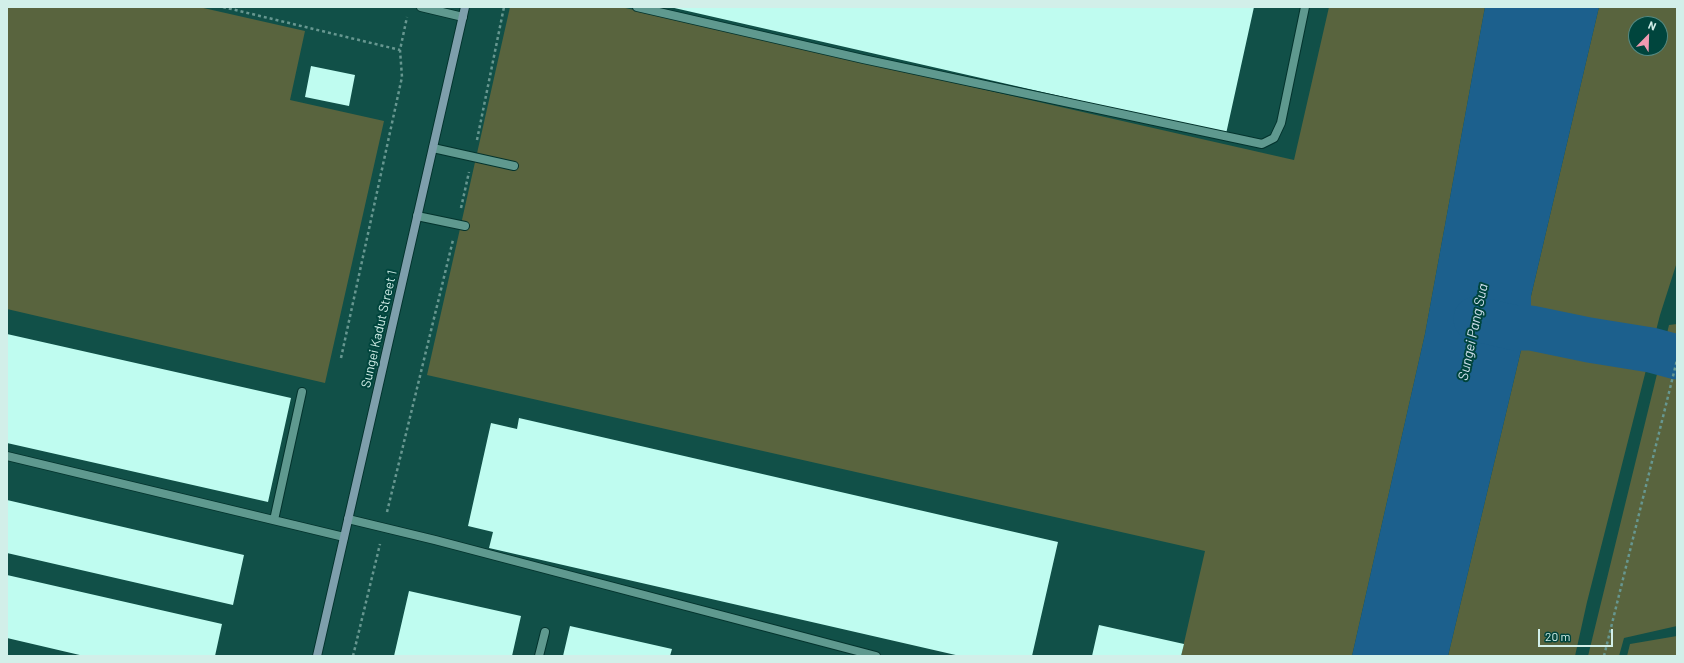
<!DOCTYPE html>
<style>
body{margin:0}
#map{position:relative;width:1684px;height:663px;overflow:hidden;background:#115048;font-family:Barlow,sans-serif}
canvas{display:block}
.frame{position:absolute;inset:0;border:8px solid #d2efe9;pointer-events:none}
.north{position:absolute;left:1628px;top:16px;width:40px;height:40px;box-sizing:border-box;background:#00453d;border:1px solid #548982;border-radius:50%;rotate:23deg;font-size:11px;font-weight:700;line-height:16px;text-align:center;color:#d2efe9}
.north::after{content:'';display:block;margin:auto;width:14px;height:18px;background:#f19ab1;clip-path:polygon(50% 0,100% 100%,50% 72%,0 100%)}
.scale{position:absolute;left:1538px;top:629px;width:75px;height:18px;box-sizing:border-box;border:2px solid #d2efe9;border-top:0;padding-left:5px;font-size:12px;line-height:14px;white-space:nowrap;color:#d2efe9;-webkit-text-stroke:3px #00453d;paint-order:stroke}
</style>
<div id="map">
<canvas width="1684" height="663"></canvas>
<div class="frame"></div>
<div class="north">N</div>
<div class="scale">20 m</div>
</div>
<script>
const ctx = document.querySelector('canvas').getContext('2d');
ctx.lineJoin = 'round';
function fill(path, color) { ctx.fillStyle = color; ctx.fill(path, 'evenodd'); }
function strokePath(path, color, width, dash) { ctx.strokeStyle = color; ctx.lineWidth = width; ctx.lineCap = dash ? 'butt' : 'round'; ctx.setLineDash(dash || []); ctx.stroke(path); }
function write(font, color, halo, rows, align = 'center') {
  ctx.font = font + ' Barlow,sans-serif'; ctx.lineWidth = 4; ctx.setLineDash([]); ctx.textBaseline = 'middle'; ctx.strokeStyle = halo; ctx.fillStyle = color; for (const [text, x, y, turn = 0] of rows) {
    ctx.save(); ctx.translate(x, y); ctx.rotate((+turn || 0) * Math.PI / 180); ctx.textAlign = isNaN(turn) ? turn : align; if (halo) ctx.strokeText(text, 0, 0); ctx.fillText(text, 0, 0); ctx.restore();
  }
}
const green = new Path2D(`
 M7,7h192l106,24 -15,69 94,21 -59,262 -318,-74z
 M510,7h111l673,153 35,-153h156l-60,327 -73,322h-171l24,-105 -778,-176z
 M1599,7h78v255l-17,53 -73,287 -12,54h-127l75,-314 8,-14v-32zM1636,24h24v24h-24z
 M1677,324v302l-53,12 -5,18h-31l81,-331z
 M1677,636v20h-50l3,-12z`);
const water = new Path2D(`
 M1485,7h114l-68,289v32l-8,14 -75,314h-96l73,-322z`);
const river = new Path2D(`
 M1476,319l40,9h15l58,12 62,10 26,7`);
const building = new Path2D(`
 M670,7h584l-28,127z
 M311,66l44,9 -6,31 -44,-9z
 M7,334l284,64 -23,104 -261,-59z
 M519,418l539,124 -26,114h-72l-471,-108 4,-16 -25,-6 23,-103 26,6z
 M7,500l237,55 -11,50 -226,-52z
 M7,575l215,49 -7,32h-131l-77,-18z
 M409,591l112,25 -9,40h-118z
 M1099,625l85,19 -3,12h-89z
 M570,626l102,23 -2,7h-107z`);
const path = new Path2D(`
 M223,7l177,43
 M477,140l27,-133
 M461,208l8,-36
 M341,358l61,-281 -2,-27 7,-33
 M387,512l66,-272
 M353,656l27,-112
 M1604,656l73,-296`);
const lane = new Path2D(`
 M637,7l226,52 399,85 12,-6 7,-15 24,-116
 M433,148l81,18
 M417,216l48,10
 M7,456l337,81
 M348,519l87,21 441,116
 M274,520l28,-128
 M539,656l6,-24`);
const street = new Path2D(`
 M421,7l42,10`);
const secondary = new Path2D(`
 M317,656l148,-649`);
const streetNames = [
 ["Sungei Kadut Street 1",379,329,-77]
];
const waterNames = [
 ["Sungei Pang Sua",1473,332,-78]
];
fill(green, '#59643e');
fill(water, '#1c608d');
strokePath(river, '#1c608d', 45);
fill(building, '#bffcf0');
strokePath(lane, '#03332d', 10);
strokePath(street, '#03332d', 10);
strokePath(secondary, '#03332d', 10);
strokePath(path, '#679790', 2.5, [3, 3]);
strokePath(lane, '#5f998f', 8);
strokePath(street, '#5f998f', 8);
strokePath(secondary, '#7e9fac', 8);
write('13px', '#d2efe9', '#00453d', streetNames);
write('italic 14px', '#d3e3f1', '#00453d', waterNames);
</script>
